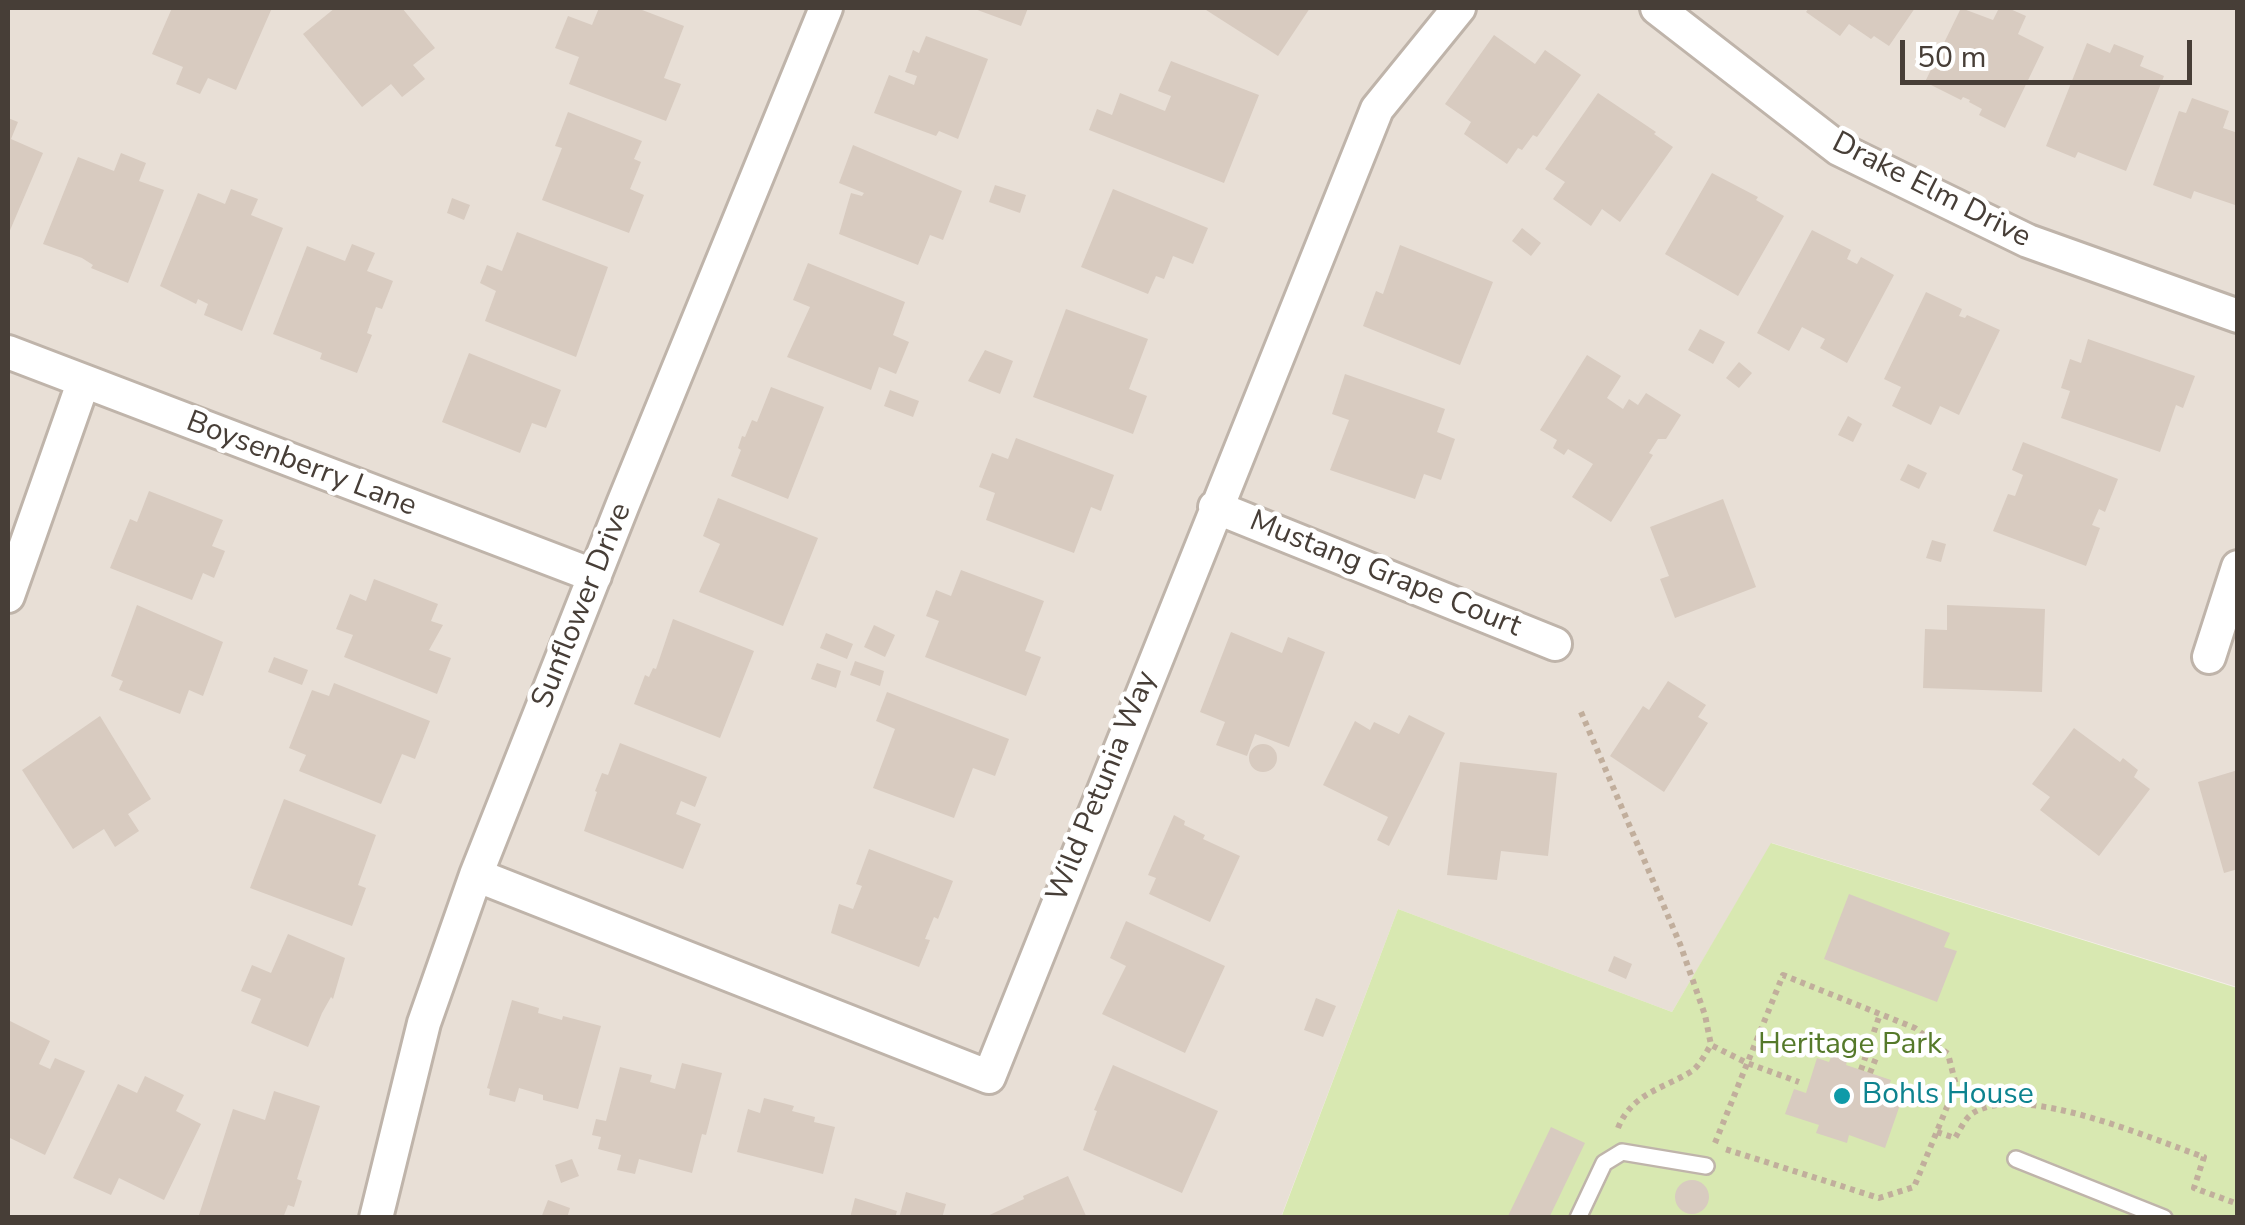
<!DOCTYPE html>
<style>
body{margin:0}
#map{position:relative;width:2245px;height:1225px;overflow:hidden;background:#f4eee8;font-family:"Nunito Sans",sans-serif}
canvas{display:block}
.frame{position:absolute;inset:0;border:10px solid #473e37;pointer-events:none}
.scale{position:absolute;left:1900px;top:40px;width:292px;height:45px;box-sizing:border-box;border:5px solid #473e37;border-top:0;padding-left:12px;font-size:30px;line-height:35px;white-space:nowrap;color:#473e37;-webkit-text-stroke:8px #fff;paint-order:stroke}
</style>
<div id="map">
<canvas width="2245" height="1225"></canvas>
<div class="frame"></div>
<div class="scale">50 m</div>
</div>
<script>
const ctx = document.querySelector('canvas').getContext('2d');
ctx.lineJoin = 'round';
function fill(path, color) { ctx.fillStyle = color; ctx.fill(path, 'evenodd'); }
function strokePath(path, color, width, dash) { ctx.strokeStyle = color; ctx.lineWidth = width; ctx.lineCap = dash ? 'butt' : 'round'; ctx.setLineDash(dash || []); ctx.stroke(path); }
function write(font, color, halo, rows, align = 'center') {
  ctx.font = font + ' "Nunito Sans",sans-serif'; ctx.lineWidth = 9; ctx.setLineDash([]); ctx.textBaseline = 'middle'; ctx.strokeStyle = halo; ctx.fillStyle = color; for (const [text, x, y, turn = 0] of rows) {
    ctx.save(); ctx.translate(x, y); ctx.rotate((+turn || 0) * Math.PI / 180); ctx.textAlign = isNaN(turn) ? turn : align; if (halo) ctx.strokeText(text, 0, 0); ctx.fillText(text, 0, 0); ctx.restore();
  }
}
const residential = new Path2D(`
 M8,8h2229v979l-465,-144 -100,169 -274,-103 -117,308h-1273z`);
const green = new Path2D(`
 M1771,843l466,145v229l-956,1 117,-309 274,103z`);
const building = new Path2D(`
 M172,8h100l-36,82 -28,-12 -8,16 -24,-10 7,-17 -31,-13z
 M335,8h67l33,40 -22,17 12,14 -23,18 -11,-13 -29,23 -59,-73z
 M599,8h38l47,18 -20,52 17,6 -15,37 -97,-37 10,-27 -24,-9 13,-32 24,9z
 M972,8h56l-7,18z
 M1203,8h107l-32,48z
 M1809,8h106l-26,38 -15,-10 -3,3 -22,-15 -9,12 -34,-24z
 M1961,8l32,12 6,-12h9l18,8 -8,18 26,13 -39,81 -26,-13 3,-6 -13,-7 1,-2 -7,-3 -2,3 -36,-18z
 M1494,35l41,29 10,-14 36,25 -44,62 -4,-2 -11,15 -4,-2 -11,16 -43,-30 7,-12 -26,-18z
 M926,36l62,23 -30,80 -19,-8 -3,5 -62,-23 15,-38 25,10 3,-9 -12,-4 8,-22 6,3z
 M2087,43l23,10 4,-9 30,12 -4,10 24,10 -38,95 -48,-19 -3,6 -29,-12z
 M1171,61l88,34 -35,88 -135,-53 8,-21 15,6 8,-22 45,18 6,-15 -13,-5z
 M1598,93l58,39 -2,2 19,13 -53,75 -18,-13 -11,17 -38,-27 12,-17 -20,-13z
 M2192,98l37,13 -6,17 15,5v73l-44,-15 -3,8 -38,-14 26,-74 7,2z
 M568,112l74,29 -8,18 7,3 -11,27 14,6 -15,38 -87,-33 20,-52 -7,-2z
 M8,118l10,4 -7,17 32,14 -35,82z
 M853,145l109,46 -19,49 -13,-5 -12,30 -79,-31 12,-41 11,3 2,-3 -25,-10z
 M121,153l25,10 -7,18 25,9 -36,93 -37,-15 2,-3 -11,-7 -39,-14 35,-87 36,14z
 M1712,173l46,24 -2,3 28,16 -46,80 -73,-42z
 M995,185l31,10 -6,18 -31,-11z
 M231,189l27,10 -7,16 32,13 -41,103 -38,-16 4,-11 -10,-5 -2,5 -36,-18 38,-93 27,11z
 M1113,189l95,39 -15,36 -20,-8 -9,23 -8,-3 -8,18 -67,-27z
 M452,198l18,7 -6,15 -17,-7z
 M1522,228l19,15 -10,13 -19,-15z
 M1812,230l39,20 -4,9 10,5 4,-7 33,18 -47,88 -27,-15 5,-9 -23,-12 -13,24 -32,-18z
 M517,232l91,35 -32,90 -91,-36 11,-30 -16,-8 7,-18 15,6z
 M352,244l23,9 -8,18 26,10 -11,28 -6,-2 -9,26 5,2 -15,38 -37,-14 2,-6 -49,-19 34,-88 38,15z
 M1400,245l93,37 -33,83 -97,-39 13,-35 7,3z
 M808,263l97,39 -12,33 16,7 -13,32 -17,-7 -8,23 -84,-33 23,-50 -17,-7z
 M1926,292l36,17 -3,7 6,2 2,-3 33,15 -41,85 -19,-9 -9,19 -39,-19 9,-19 -17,-8z
 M1066,309l82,30 -19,50 18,7 -14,38 -100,-37z
 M1700,329l25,13 -12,22 -25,-14z
 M2088,339l107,37 -12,32 -7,-3 -16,47 -99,-34 9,-27 -9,-3 9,-29 11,4z
 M985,350l28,11 -13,33 -32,-13z
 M469,353l92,37 -15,38 -14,-5 -12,30 -78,-31z
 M1587,355l34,21 -14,22 16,11 6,-10 9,6 8,-12 35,22 -15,24h-8l-9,14 4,2 -42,67 -39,-25 21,-33 -25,-15 -4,6 -11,-7 4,-8 -17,-10z
 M1739,362l13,11 -13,15 -13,-10z
 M1345,374l100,35 -8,23 18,7 -14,41 -17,-6 -9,25 -85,-29 19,-50 -17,-6z
 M771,387l53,20 -36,92 -57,-23 10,-26 -3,-2 4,-12 3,1 7,-17 5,2z
 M890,390l29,11 -6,16 -29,-11z
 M1848,416l14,8 -9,18 -15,-7z
 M1016,438l98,37 -13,36 -10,-4 -17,46 -88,-33 9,-27 -16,-6 13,-34 16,6z
 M2023,442l95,37 -13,33 -6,-3 -7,16 8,3 -14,38 -93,-35 15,-37 7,2 8,-21 -11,-5z
 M1908,464l19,9 -8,16 -19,-9z
 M149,491l74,29 -11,26 13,5 -11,27 -11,-5 -11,27 -82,-32 20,-49 7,3z
 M718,498l100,40 -35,88 -84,-34 21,-48 -17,-8z
 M1723,499l33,88 -81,31 -15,-39 9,-3 -19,-49z
 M1932,540l14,4 -5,18 -15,-4z
 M961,570l83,31 -19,50 16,6 -15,39 -101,-39 14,-36 -13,-5 10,-26 15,6z
 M374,579l64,25 -7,17 12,4 -14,25 22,8 -14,36 -93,-37 9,-22 -17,-6 14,-35 16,7z
 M137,605l86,37 -20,54 -14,-6 -9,24 -61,-24 4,-9 -12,-5z
 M1947,605l98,4 -3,83 -119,-4 2,-59 22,1z
 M673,619l81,32 -34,87 -86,-34 11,-29 4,2 4,-9 3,1z
 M874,625l21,10 -10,22 -21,-10z
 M1231,632l51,21 6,-16 37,15 -36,95 -34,-13 -8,22 -31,-11 9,-23 -25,-10z
 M826,633l27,11 -6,15 -27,-11z
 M274,657l34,13 -6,15 -34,-13z
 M855,661l29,10 -4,15 -30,-11z
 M817,663l24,8 -5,17 -25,-9z
 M1668,681l38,24 -8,12 10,6 -44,69 -54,-36 33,-50 6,4z
 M334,683l96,38 -15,38 -13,-5 -21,50 -82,-33 7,-16 -17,-7 23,-58 17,6z
 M887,692l122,47 -14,37 -22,-8 -19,50 -81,-30 22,-59 -19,-8z
 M1409,715l36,18 -56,113 -12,-6 11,-23 -65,-32 32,-64 15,9 4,-8 25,12z
 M100,716l51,83 -23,15 11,17 -24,16 -11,-18 -31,20 -51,-79z
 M2074,728l46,34 3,-4 15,12 -4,7 16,12 -51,67 -59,-46 10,-13 -18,-13z
 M620,743l87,34 -12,30 -14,-6 -5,13 25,10 -18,45 -99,-38 13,-39 -2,-1 7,-18 6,2z
 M1249 758a14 14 0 1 1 28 0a14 14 0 1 1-28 0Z
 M1460,762l97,11 -9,83 -47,-5 -4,29 -50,-5z
 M2238,770v99l-14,4 -26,-91z
 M284,799l92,36 -18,50 8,3 -14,38 -102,-38z
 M1174,815l11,6 -1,4 21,10 -2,4 37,17 -30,66 -61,-28 7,-16 -8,-3z
 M869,849l84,32 -15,38 -4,-2 -9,22 5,1 -11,27 -88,-34 8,-29 14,5 9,-23 -6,-2z
 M1849,894l101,39 -6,14 13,4 -20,51 -113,-43z
 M1126,921l99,45 -40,87 -83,-39 24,-48 -16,-8z
 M288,934l57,24 -12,41 -2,-2 -9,16 -14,34 -57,-24 10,-24 -20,-8 11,-26 19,8z
 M1614,956l18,8 -6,15 -18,-8z
 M1316,998l20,8 -13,31 -19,-7z
 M512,1000l27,8 -1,5 24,7 1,-4 38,10 -23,83 -35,-9v-5l-24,-7 -4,14 -26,-7 1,-6 -3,-1z
 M8,1020l42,21 -11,23 11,5 5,-11 30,13 -40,84 -37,-18z
 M1835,1047l15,5 -4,13 45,15 -5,14 16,5 -17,49 -36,-13 -2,8 -31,-10 3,-8 -34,-11 9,-25 12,4 11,-35 12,4z
 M682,1063l40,10 -16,62 -4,-1 -10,39 -53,-14 -4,15 -18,-4 4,-15 -23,-6 3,-12 -9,-2 4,-16 10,2 14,-54 32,8 -2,7 25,7z
 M1113,1065l105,46 -36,82 -99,-43 14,-39 -3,-1z
 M145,1076l39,19 -8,16 25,13 -37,76 -45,-22 -8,17 -38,-17 45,-94 19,9z
 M274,1091l46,15 -23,73 5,2 -8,26 -6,-2 -5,13h-85l35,-109 32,11z
 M764,1098l30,8 -2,5 23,6 -1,5 21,5 -12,47 -86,-22 11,-43 12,4z
 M1551,1127l34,16 -36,75h-42z
 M572,1159l7,17 -18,7 -6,-18z
 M1068,1176l19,42h-104l41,-19 -1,-3z
 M1675 1197a17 17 0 1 1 34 0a17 17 0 1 1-34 0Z
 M906,1192l40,12 -4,14h-43z
 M855,1198l42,13 -2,7h-45z
 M548,1200l22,8 -3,10h-26z`);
const path = new Path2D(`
 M1581,712l99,232 25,71 6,30 36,18 52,19
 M1861,1070l19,-56
 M1870,1073l6,-15
 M1618,1128c14,-35 45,-39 74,-57 8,-6 13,-17 19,-26
 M1937,1132l18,6c5,-8 10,-20 18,-25 50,-31 178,26 231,44l-10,31 44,16
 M1715,1143l68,-168 132,53 33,26 8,31 -42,102 -35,11 -154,-49`);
const lane = new Path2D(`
 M2016,1159l148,59
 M1578,1218l26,-55 18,-11 84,14`);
const street = new Path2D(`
 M1657,8l182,141 189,92 210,75
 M8,352l587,224
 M1215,507l340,137
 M8,596l75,-213
 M2209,657l29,-90
 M476,875l513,202 388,-968 82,-101
 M376,1218l48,-195 52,-148 147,-371 203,-496`);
const markers = [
 [1842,1096,10,"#0f9aa8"]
];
const streetNames = [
 ["Drake Elm Drive",1931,191,27],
 ["Boysenberry Lane",301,465,21],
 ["Mustang Grape Court",1385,575,22],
 ["Sunflower Drive",583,606,-68],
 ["Wild Petunia Way",1103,787,-68]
];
const parkNames = [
 ["Heritage Park",1850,1046]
];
const cultureNames = [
 ["Bohls House",1862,1096]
];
fill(residential, '#e8dfd6');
fill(green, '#d8e8b1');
fill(building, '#d8cbc0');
strokePath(lane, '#bfb4aa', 20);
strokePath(street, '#bfb4aa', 38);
strokePath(path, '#c1ae9c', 6, [5, 5]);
strokePath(lane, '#fff', 15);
strokePath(street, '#fff', 32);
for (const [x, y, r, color] of markers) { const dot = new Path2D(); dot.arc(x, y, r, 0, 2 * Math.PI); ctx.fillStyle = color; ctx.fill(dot); strokePath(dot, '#fff', 4); }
write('30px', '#473e37', '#fff', streetNames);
write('30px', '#55792a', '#fff', parkNames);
write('30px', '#0d838f', '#fff', cultureNames, 'left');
</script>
